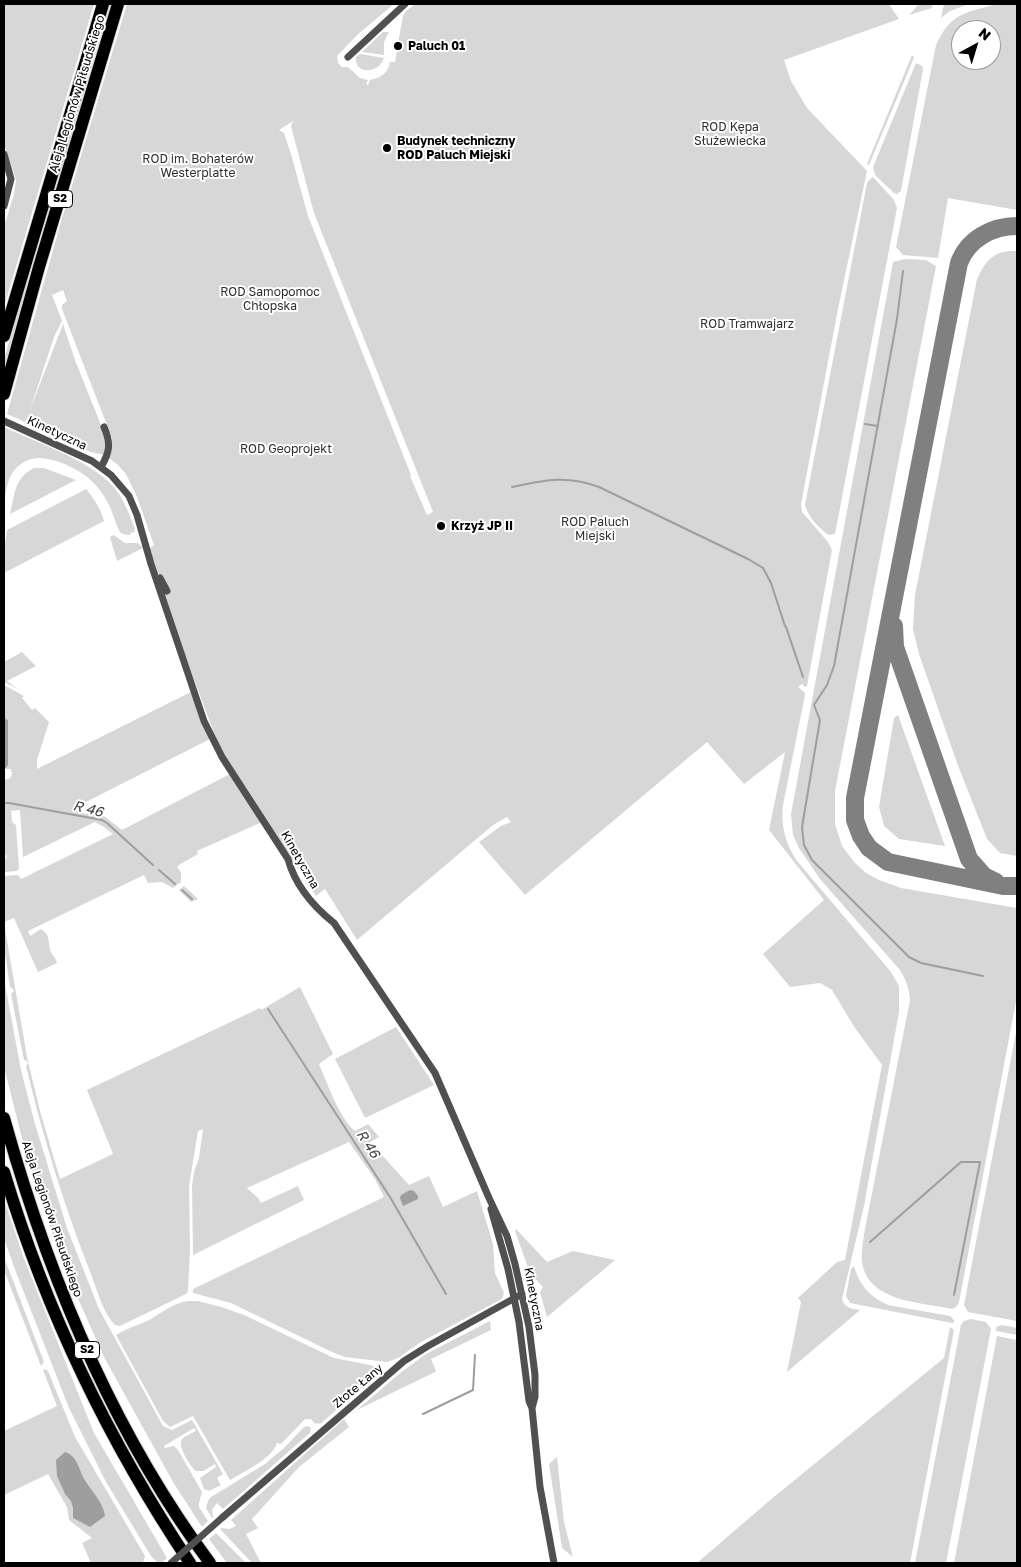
<!DOCTYPE html>
<meta charset="utf-8">
<style>
body{margin:0}
#map{position:relative;width:1021px;height:1567px;overflow:hidden;background:#fff;font-family:"Golos Text",sans-serif}
canvas{display:block}
.frame{position:absolute;inset:0;border:5px solid #000;pointer-events:none}
.north{position:absolute;left:951px;top:20px;width:50px;height:50px;box-sizing:border-box;background:#fff;border:1px solid #999;border-radius:50%;rotate:39deg;font-size:14px;font-weight:700;line-height:20px;text-align:center;color:#000}
.north::after{content:'';display:block;margin:auto;width:18px;height:22px;background:#000;clip-path:polygon(50% 0,100% 100%,50% 72%,0 100%)}
</style>
<div id="map">
<canvas width="1021" height="1567"></canvas>
<div class="frame"></div>
<div class="north">N</div>
</div>
<script>
const ctx = document.querySelector('canvas').getContext('2d');
ctx.lineJoin = 'round';
function fill(path, color) { ctx.fillStyle = color; ctx.fill(path, 'evenodd'); }
function strokePath(path, color, width, dash) { ctx.strokeStyle = color; ctx.lineWidth = width; ctx.lineCap = dash ? 'butt' : 'round'; ctx.setLineDash(dash || []); ctx.stroke(path); }
function write(font, color, halo, rows, align = 'center') {
  ctx.font = font + ' "Golos Text",sans-serif'; ctx.lineWidth = 4; ctx.setLineDash([]); ctx.textBaseline = 'middle'; ctx.strokeStyle = halo; ctx.fillStyle = color; for (const [text, x, y, turn = 0] of rows) {
    ctx.save(); ctx.translate(x, y); ctx.rotate((+turn || 0) * Math.PI / 180); ctx.textAlign = isNaN(turn) ? turn : align; if (halo) ctx.strokeText(text, 0, 0); ctx.fillText(text, 0, 0); ctx.restore();
  }
}
const green = new Path2D(`
 M4,4h90l-90,303v-80l10,-33 2,-14 -12,-36z
 M108,4h4l-65,216 -43,150v-11z
 M127,4h267l-37,31 -20,21 1,7 4,4h6l12,11 8,2 -2,4 2,1 2,-5c11,-2 18,-7 20,-18h5l2,-12h2l2,-6 -3,-1 5,-27 2,-4 10,-8h474l10,15 -115,41 7,21 16,27 60,63 -29,138 -37,195 1,8 26,30 4,8 -25,136 -2,1 -3,-3 -4,3 6,5 1,3 -22,110c-2,22 2,38 14,56l94,111 8,14v26l-35,194 -22,93c2,9 11,10 18,11l-73,62 14,-70 -3,-4 39,-36 8,-2 37,-195 -27,-37 -23,-38 -12,-7 -30,4 -27,-33 61,-54 -55,-70 16,-78 -41,32 -37,-42 -182,153 -46,-53 22,-16 10,-4 -4,-5 -14,8 -136,115 -32,-51 -9,7 -93,-144 -7,-14 -38,-101 -29,-88 5,-4 -17,-48 -11,-23 -8,-9 -9,-7 3,-20 -50,-129v-4l5,-4 -4,-11 -11,5 10,26 -8,16 -24,73 33,-86 12,36 31,78 -2,17 -13,-3 -65,-29 3,-8 -4,7 -18,-8 53,-189zM293,121l-2,5 23,87 119,299 -6,3 -17,-39 1,-1 -103,-259 -17,-62 -7,-21 -5,-3z
 M919,4h13v4l-23,7z
 M944,4h25l-19,7 -9,7z
 M997,4h20v206l-69,-12 -10,60 -35,-3 -7,-8 40,-202c15,-33 30,-32 61,-41zM961,30h30v30h-30z
 M383,32h6l-5,10v13l-22,-3z
 M360,54h1l23,4c-5,16 -30,17 -28,-1z
 M912,55l2,2 -1,3 -44,105 -2,-1z
 M916,63l6,3 1,3 -22,122 -4,3 -3,-1 -19,-18 -2,-8z
 M873,177l21,23 3,8 -62,326 -6,1c-10,-6 -21,-19 -24,-30l62,-322 2,-3z
 M1017,251v605l-17,-3 -13,-14 -30,-76 -38,-109 -6,-25 2,-34 62,-316c9,-19 17,-29 40,-28z
 M905,259l21,1 10,6 -101,525v33l7,22 13,17 11,10 13,7 22,8 116,20v88l-58,306 -3,5 -4,2c-32,-7 -84,-7 -90,-47 -1,-9 1,-19 2,-28l46,-234c-1,-12 -4,-20 -10,-30l-80,-91 -21,-31 -6,-13 -2,-21 102,-552z
 M4,427c31,15 85,33 108,58 11,12 17,28 23,44l-1,3 -4,1 1,2c-4,0 -8,0 -11,-3 -4,-7 -7,-18 -10,-25 -11,-24 -29,-38 -54,-46 -11,-3 -20,-5 -30,0 -18,9 -19,25 -22,42z
 M34,468h10l32,12 -66,34c5,-20 4,-36 24,-46z
 M86,489c8,10 15,20 18,32l-100,52v-21l3,-22z
 M114,535l11,8h13l5,5 -26,13 -7,-24z
 M22,652l14,14 -29,15 11,8 -14,-7v-20z
 M4,685l20,11 -2,2 10,12 3,-2 14,14 -12,38v9l154,-77 19,47 -130,66 2,8 22,3 18,14 108,-56 32,48 -65,29 1,3 -19,11 -2,2 4,5v10l-8,6 -11,-6 -14,1 -4,-8 -116,56 2,5 11,-7c11,7 6,14 10,23 2,4 5,6 6,11l-19,9 -24,-54 -10,4v-46l14,-1 3,4 92,-45 -9,-7 -9,-5 -72,35 -3,-47 -9,1 1,11 4,3 3,43 -2,3 -13,1v-13l3,-1 -1,-3h-2v-75l5,-1 3,-4 -1,-6h-7z
 M898,715l47,131 -46,-7 -15,-13 -5,-19 15,-89z
 M184,886l14,13 -7,3 -12,-12z
 M4,923l23,134 13,54 20,68 53,-25 -26,-64 173,-82 1,2 39,-23 33,67 -14,10c8,19 21,55 36,67l13,-7 11,13 -9,5 39,43 20,-9 14,31 34,-16 16,53 2,29 9,20 -2,6 -81,43 -23,16 -11,4 -42,-5 -13,-5 -101,-49 -38,-10v-4l191,-92 -9,-18 -26,-37 -102,46 11,10 3,5 37,-17 6,14 -111,55 -1,-70 2,-13 5,-14 4,-29 -5,2 -9,55 1,62 -2,43 -2,3 -66,32 -5,-1c-12,-12 -18,-35 -24,-51 -27,-68 -48,-137 -65,-208l2,-2 -1,-3 -3,-1 -13,-66 3,-3 -1,-2 -3,-2 -6,-41z
 M4,979l17,91 14,54 32,104 32,81 64,117 9,4 20,-10 31,54 -6,4 4,7 -12,6 -5,-2 -4,-11 16,-11 -1,-3 -12,7h-7c-6,-5 -19,-25 -14,-32 3,-3 10,-6 14,-8l-2,-3 -30,18 1,2 9,-2 4,4 24,42 -3,11v4l9,14 -6,6 -29,-45 -69,-125 -36,-81 -21,-58 -21,-64 -22,-87z
 M396,1027l38,58 -69,33 -30,-59z
 M1017,1027v294l-49,-9 -4,-7z
 M4,1199l19,57 71,177 73,125 -6,5h-3l-7,-7 -45,-74 -37,-74 -55,-141 -10,-29z
 M516,1229l31,33 26,-11 42,9 -68,57 -7,-25 3,-5 -13,-14 -15,-42z
 M4,1257l40,105 -3,4 -37,-96z
 M854,1266c5,19 16,31 34,39l62,11 4,4v2l-2,1 -102,-20 -4,-7 5,-27z
 M188,1301h10l23,6 23,8 90,43 36,7 8,3 4,3 -62,53 -3,-1 -2,1 -4,-5h-6l-24,25 -4,-1c-4,15 -34,29 -47,37l-37,-64 -23,11 -7,-6 -47,-86c10,-6 19,-9 29,-13 15,-7 26,-19 43,-21z
 M971,1319l15,3 5,7 -45,234h-31l46,-238 3,-4z
 M490,1321l1,9 -60,29 5,12 -1,1 -78,38 43,-37 26,-19z
 M1002,1325l15,3v7l-21,-4v-4z
 M950,1327l4,3 -44,233h-213l72,-62 175,-143z
 M997,1336l20,4v223h-63z
 M45,1369l3,2 27,66 70,119 -2,7h-52l-9,-20 10,-5 -23,-18 -2,-13 -19,-33 -44,21v-64l53,-25 -14,-36z
 M344,1419l5,8 -50,40 -47,52 6,9 -12,6 15,29h-9l-32,-34 2,-1 7,1 7,-3 -5,-6z
 M308,1426l3,2 -1,5 -87,76 -6,-6 -5,7 1,7 -1,1 -6,-10 2,-7 3,-4 54,-33 19,-16 20,-21z
 M557,1457l7,65 9,35 -11,-9 -13,-84z
 M216,1533l30,30h-19l-18,-24z`);
const water = new Path2D(`
 M4,718l4,2v45l-2,3h-2z
 M410,1190l4,1 4,5v3l-15,7 -3,-8 1,-3z
 M65,1452c11,3 14,16 18,25 7,13 20,24 22,39l-15,11 -17,-9v-10l-2,-7 -6,-7 -8,-18 -1,-16z`);
const stream = new Path2D(`
 M903,271l-6,48 -63,347 -7,19 -13,20 6,15 -18,107 2,18 8,15 97,97 12,6 62,13
 M865,424l13,2
 M512,487c33,-7 54,-12 87,0l149,72 15,9 8,15 14,43
 M786,627l17,50
 M4,803h5l93,17 5,3 46,42
 M159,870l16,14
 M182,890l10,9
 M268,1009l122,188 56,97
 M870,1242l91,-80h19l-26,133
 M423,1414l50,-24 2,-35`);
const taxiway = new Path2D(`
 M1017,226c-25,0 -49,13 -58,37l-104,535v22l6,16 8,12 19,14 115,24h14
 M894,626l1,21 74,212 15,17 12,6`);
const minor = new Path2D(`
 M348,57l57,-53
 M4,154l7,25 -7,27
 M4,421l88,40 19,14 18,21 8,19 14,49 53,157 18,36 66,102c7,26 26,48 46,64l101,150 54,125 18,38 8,28 14,63 6,48v22l-3,11
 M101,467c9,-15 10,-24 3,-40
 M160,578l7,13
 M491,1209l17,60 11,53 10,79 3,7 8,79 14,76
 M223,1517l181,-156 24,-15 94,-52`);
const motorway = new Path2D(`
 M4,336l99,-332
 M4,394l35,-127 79,-263
 M4,1118c44,158 108,313 206,445
 M4,1172c42,139 105,270 186,391`);
const minorBridge = new Path2D(`
 M171,1563l52,-46`);
const markers = [
 [398,46,5,"#000"],
 [387,148,5,"#000"],
 [441,526,5,"#000"]
];
const shields = [
 [60,199,25],
 [87,1350,25]
];
const shieldNames = [
 ["S2",60,199],
 ["S2",87,1350]
];
const poiNames = [
 ["Paluch 01",408,46],
 ["Budynek techniczny",397,141],
 ["ROD Paluch Miejski",397,155],
 ["Krzyż JP II",451,526]
];
const streetNames = [
 ["Aleja Legionów Piłsudskiego",77,94,-73],
 ["Kinetyczna",57,433,25],
 ["Kinetyczna",300,860,60],
 ["Aleja Legionów Piłsudskiego",52,1219,71],
 ["Kinetyczna",534,1299,79],
 ["Złote Łany",358,1386,-40]
];
const parkNames = [
 ["ROD Kępa",730,127],
 ["Służewiecka",730,141],
 ["ROD im. Bohaterów",198,159],
 ["Westerplatte",198,173],
 ["ROD Samopomoc",270,292],
 ["Chłopska",270,306],
 ["ROD Tramwajarz",747,324],
 ["ROD Geoprojekt",286,449],
 ["ROD Paluch",595,522],
 ["Miejski",595,536]
];
const waterNames = [
 ["R 46",88,809,14],
 ["R 46",368,1144,57]
];
fill(green, '#d7d7d7');
fill(water, '#9e9e9e');
strokePath(stream, '#9e9e9e', 2);
strokePath(taxiway, '#808080', 18);
strokePath(motorway, '#dbdbdb', 14);
strokePath(minor, '#505050', 7);
strokePath(motorway, '#000', 12);
strokePath(minorBridge, '#505050', 7);
for (const [x, y, r, color] of markers) { const dot = new Path2D(); dot.arc(x, y, r, 0, 2 * Math.PI); ctx.fillStyle = color; ctx.fill(dot); strokePath(dot, '#fff', 2); }
for (const [x, y, w] of shields) { const box = new Path2D(); box.roundRect(x - w / 2, y - 8.5, w, 17, 4); ctx.fillStyle = '#fff'; ctx.fill(box); strokePath(box, '#000', 1); }
write('bold 11px', '#000', null, shieldNames);
write('bold 12px', '#000', '#fff', poiNames, 'left');
write('12px', '#000', '#fff', streetNames);
write('12px', '#2e2e2e', '#fff', parkNames);
write('italic 14px', '#3f3f3f', '#fff', waterNames);
</script>
